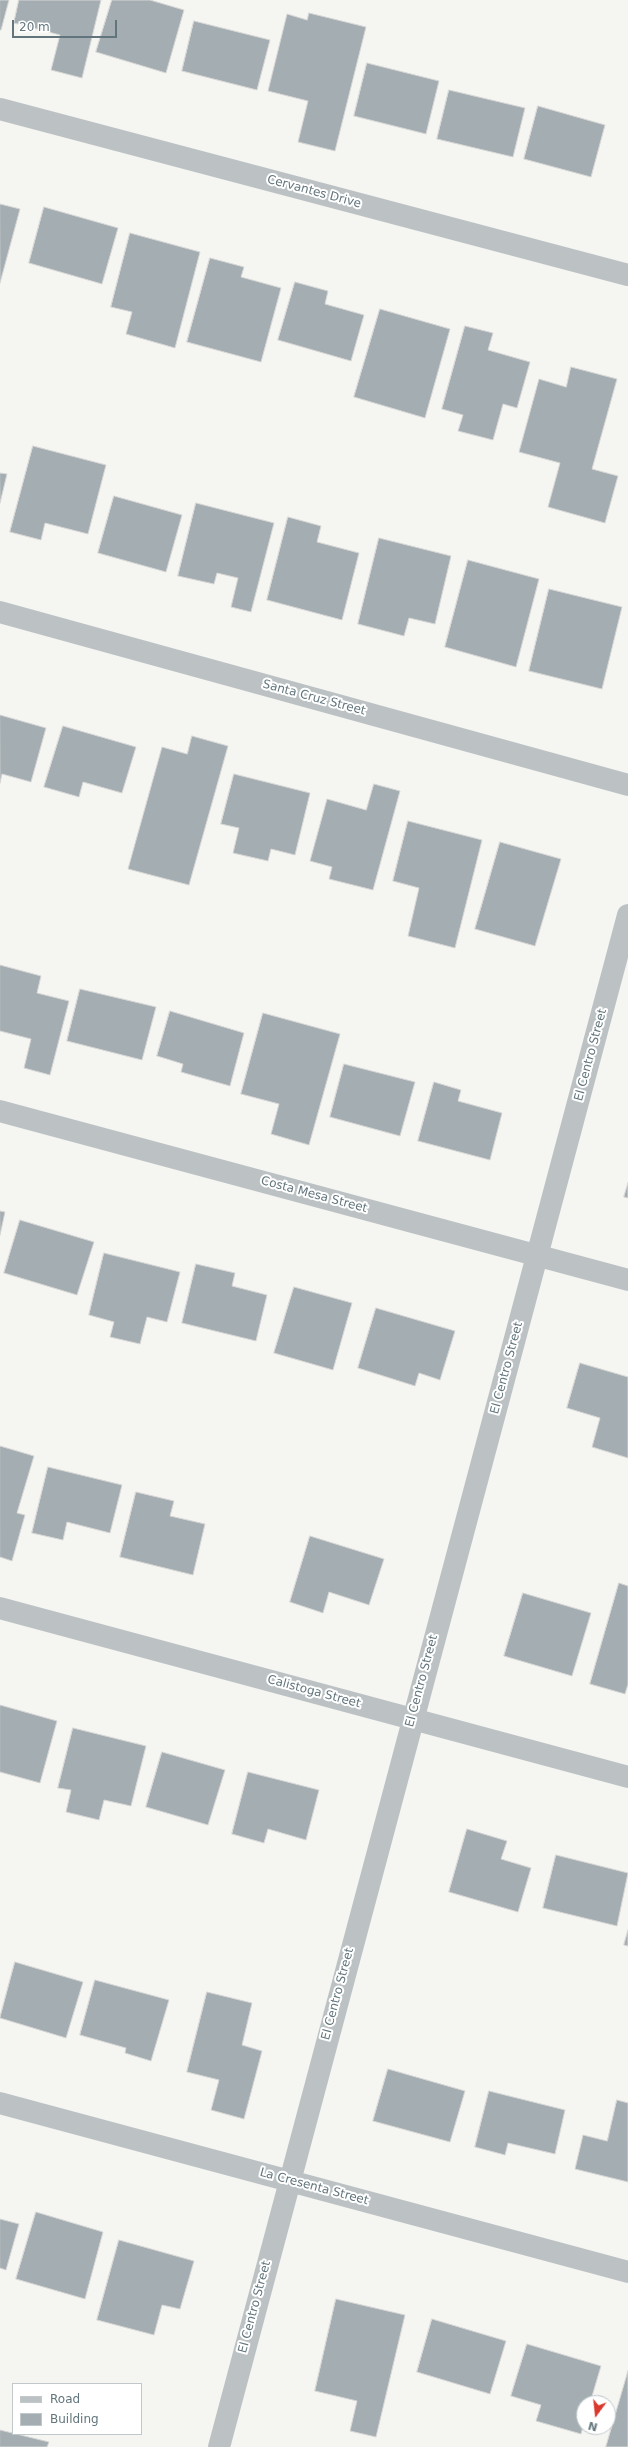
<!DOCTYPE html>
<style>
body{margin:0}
#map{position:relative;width:628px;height:2447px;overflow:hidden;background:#f5f5f2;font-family:"DejaVu Sans",sans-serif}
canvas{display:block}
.legend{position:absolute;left:12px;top:2383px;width:130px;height:52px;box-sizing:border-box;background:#fff;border:1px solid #c0c8cb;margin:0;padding:5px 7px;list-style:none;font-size:12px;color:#62757c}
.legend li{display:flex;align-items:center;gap:8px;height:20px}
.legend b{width:20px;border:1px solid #c0c8cb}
.north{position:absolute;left:576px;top:2395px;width:40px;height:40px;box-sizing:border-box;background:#fff;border:1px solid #c0c8cb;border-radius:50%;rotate:195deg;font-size:11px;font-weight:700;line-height:16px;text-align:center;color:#62757c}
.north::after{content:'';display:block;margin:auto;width:14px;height:18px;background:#da392e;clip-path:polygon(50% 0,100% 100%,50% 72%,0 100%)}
.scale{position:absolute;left:12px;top:20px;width:105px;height:18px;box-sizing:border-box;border:2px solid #62757c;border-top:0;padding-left:5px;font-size:12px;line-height:14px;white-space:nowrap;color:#62757c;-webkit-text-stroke:3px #fff;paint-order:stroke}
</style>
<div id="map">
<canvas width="628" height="2447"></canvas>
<ul class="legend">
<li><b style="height:5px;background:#bcc2c4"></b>Road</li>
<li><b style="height:11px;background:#a4aeb2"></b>Building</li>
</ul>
<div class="north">N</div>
<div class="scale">20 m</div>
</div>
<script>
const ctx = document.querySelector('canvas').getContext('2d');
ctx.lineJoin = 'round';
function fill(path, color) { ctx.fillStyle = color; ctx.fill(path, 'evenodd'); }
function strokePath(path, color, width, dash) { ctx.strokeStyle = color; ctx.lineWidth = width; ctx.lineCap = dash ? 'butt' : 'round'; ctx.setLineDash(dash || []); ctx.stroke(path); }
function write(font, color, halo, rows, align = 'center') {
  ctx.font = font + ' "DejaVu Sans",sans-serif'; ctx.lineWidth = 4; ctx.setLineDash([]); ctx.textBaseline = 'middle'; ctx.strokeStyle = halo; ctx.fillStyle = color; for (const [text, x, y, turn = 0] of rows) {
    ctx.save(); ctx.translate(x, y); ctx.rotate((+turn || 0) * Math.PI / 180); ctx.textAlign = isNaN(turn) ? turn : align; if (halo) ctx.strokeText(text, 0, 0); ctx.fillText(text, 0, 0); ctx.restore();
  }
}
const building = new Path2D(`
 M0,0h9l-8,30h-1z
 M19,0h82l-19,78 -31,-8 9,-35 -46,-12z
 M112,0h38l34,10 -18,63 -70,-21z
 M309,13l57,14 -31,124 -37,-9 10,-41 -40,-10 19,-77 20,6z
 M194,21l76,19 -13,50 -75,-19z
 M367,63l72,18 -13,53 -72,-18z
 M449,90l76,18 -12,49 -76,-18z
 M538,106l67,19 -14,52 -67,-18z
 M0,204l20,5 -20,74z
 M44,207l74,21 -16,56 -73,-21z
 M130,233l70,19 -25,96 -49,-14 6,-22 -21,-5z
 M210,258l34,9 -3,10 40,11 -20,74 -74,-20z
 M295,282l33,9 -3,13 39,11 -13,46 -73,-21z
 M380,309l70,20 -25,89 -71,-21z
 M465,326l28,7 -5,17 42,12 -13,46 -14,-4 -10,36 -35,-9 5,-16 -21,-6z
 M571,367l46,12 -25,90 26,7 -13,47 -57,-16 12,-44 -41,-11 20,-73 27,8z
 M33,446l73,19 -18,69 -43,-11 -4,17 -31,-8z
 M0,473l7,1 -7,29z
 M114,496l68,19 -16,57 -68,-19z
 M196,503l78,20 -23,89 -20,-5 7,-29 -21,-5 -3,11 -36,-8z
 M288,517l33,9 -4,16 42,11 -17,67 -75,-20z
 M379,538l72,18 -16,68 -26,-6 -5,18 -46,-12z
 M468,560l71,19 -23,88 -71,-20z
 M549,589l73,18 -20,82 -73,-18z
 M0,715l46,13 -15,54 -29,-8 -2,9z
 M63,726l73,21 -14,46 -39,-11 -4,15 -35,-10z
 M192,736l36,10 -39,139 -61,-16 34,-122 25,7z
 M234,774l76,19 -15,62 -24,-6 -3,12 -35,-8 6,-25 -18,-4z
 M374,784l26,7 -27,99 -44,-11 3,-12 -22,-6 17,-62 39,11z
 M408,821l74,19 -27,108 -47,-12 11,-48 -26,-7z
 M500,842l61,17 -26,87 -60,-17z
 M0,965l41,11 -4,17 32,8 -19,74 -26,-7 7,-29 -31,-8z
 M80,989l76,18 -14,53 -75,-19z
 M170,1011l74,22 -14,53 -49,-14 2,-8 -26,-8z
 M263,1013l77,21 -31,111 -38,-11 8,-30 -38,-10z
 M344,1064l71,18 -15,54 -70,-19z
 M434,1082l27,8 -3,11 44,12 -12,47 -72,-19z
 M628,1183v15l-4,-1z
 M0,1211l5,1 -5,23z
 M20,1220l74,22 -17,53 -73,-22z
 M104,1253l76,19 -13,50 -20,-5 -7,27 -30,-7 4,-15 -25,-7z
 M196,1264l39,9 -3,13 35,9 -11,46 -74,-18z
 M294,1287l58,16 -19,67 -59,-17z
 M376,1308l79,23 -15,49 -21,-7 -4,13 -57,-18z
 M580,1363l48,14v81l-36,-11 8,-29 -33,-10z
 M0,1446l34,10 -17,57 8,2 -13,46 -12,-4z
 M48,1467l74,18 -12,48 -43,-11 -4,18 -31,-7z
 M136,1492l38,9 -4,15 35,8 -12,51 -73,-18z
 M310,1536l74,23 -15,46 -40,-13 -6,21 -33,-11z
 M619,1583l9,3v98l-3,10 -35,-10z
 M523,1593l68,20 -19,63 -68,-20z
 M0,1705l57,16 -17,62 -40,-11z
 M73,1728l73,18 -15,60 -27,-6 -5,20 -33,-8 5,-22 -13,-2z
 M162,1752l63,18 -17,55 -62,-18z
 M248,1772l71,18 -13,50 -38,-11 -4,14 -32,-9z
 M467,1829l40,12 -6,18 30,9 -13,44 -69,-20z
 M556,1855l72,18 -11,53 -74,-18z
 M628,1930v16l-4,-1z
 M15,1962l68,20 -17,56 -66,-20z
 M95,1980l74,20 -18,61 -26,-8 1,-5 -46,-13z
 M207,1992l45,11 -10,42 20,6 -18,68 -33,-9 8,-30 -32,-8z
 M388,2069l77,22 -15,51 -77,-21z
 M489,2091l76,19 -10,44 -47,-11 -3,12 -30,-8z
 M617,2100l11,3v79l-53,-13 8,-34 24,6z
 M36,2212l67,20 -18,67 -69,-20z
 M0,2219l19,5 -13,46 -6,-2z
 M119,2240l75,21 -14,48 -18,-4 -8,30 -57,-15z
 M336,2299l69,16 -29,122 -26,-6 7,-30 -42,-10z
 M432,2319l74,22 -16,53 -73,-22z
 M527,2344l74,22 -11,37h-6v20l-3,11 -45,-13 5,-16 -30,-9z
 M628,2371v76h-22z
 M0,2430l49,12 -2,5h-47z`);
const minor = new Path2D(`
 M0,109l628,166
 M0,612l628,173
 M0,1111l628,169
 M0,1608l628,169
 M0,2103l628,169
 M219,2447l409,-1532`);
const streetNames = [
 ["Cervantes Drive",314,192,15],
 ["Santa Cruz Street",314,698,15],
 ["El Centro Street",591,1055,-75],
 ["Costa Mesa Street",314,1195,15],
 ["El Centro Street",507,1368,-75],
 ["El Centro Street",422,1681,-75],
 ["Calistoga Street",314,1692,15],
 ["El Centro Street",338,1994,-75],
 ["La Cresenta Street",314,2187,15],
 ["El Centro Street",255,2307,-75]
];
fill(building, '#a4aeb2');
strokePath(building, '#d7d6d5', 1);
strokePath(minor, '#bcc2c4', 22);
write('12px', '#62757c', '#fff', streetNames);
</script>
